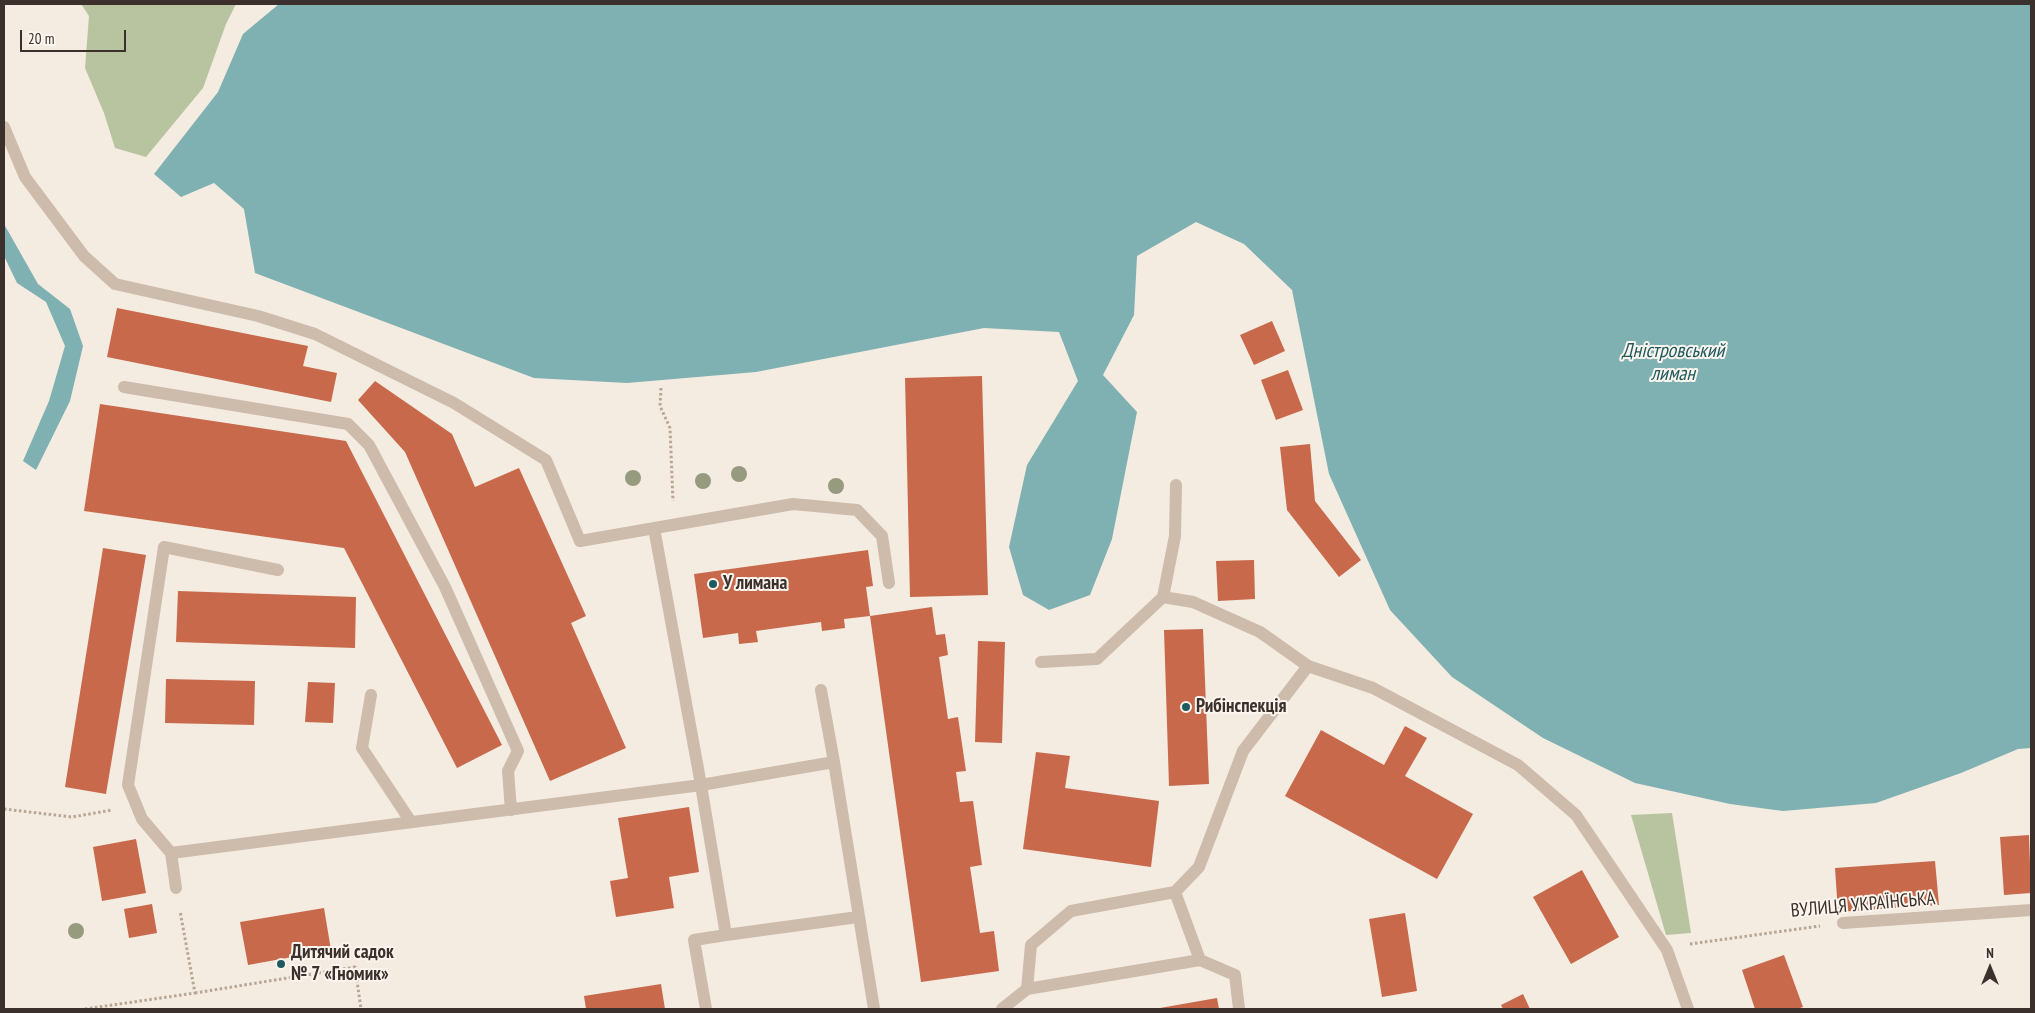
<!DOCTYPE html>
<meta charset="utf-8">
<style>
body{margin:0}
#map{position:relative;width:2035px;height:1013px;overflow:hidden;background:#f4ebe1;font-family:"PT Sans Narrow",sans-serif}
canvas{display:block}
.frame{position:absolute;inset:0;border:5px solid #3b302b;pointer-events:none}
.north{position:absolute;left:1965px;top:943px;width:50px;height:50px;-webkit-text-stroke:4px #fbf5ee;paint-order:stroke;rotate:0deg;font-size:14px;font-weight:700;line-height:20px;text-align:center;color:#3b302b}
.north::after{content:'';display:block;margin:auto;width:18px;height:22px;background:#3b302b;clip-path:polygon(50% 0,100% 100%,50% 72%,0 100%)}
.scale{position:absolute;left:20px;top:30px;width:106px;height:22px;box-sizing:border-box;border:2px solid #3b302b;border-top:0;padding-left:6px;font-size:15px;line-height:18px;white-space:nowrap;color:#3b302b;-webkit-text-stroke:4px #fbf5ee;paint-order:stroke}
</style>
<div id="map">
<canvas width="2035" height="1013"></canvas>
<div class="frame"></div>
<div class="north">N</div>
<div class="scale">20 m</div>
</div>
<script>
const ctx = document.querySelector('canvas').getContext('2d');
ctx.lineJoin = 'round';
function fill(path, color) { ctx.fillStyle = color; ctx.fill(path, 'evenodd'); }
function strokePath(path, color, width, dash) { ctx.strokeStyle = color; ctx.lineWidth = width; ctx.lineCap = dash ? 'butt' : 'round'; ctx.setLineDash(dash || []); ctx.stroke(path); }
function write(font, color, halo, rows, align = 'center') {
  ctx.font = font + ' "PT Sans Narrow",sans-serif'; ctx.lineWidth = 4; ctx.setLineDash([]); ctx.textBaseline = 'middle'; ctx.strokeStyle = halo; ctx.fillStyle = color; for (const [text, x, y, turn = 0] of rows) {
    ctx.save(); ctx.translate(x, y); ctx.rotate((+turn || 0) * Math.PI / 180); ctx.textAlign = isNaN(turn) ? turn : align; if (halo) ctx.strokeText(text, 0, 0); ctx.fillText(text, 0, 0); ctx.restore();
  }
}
const green = new Path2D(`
 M81,4h155l-10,20 -23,64 -57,69 -31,-9 -11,-35 -19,-45 4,-52z
 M1672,813l19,120 -25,2 -35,-120z`);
const water = new Path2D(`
 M279,4h1752v744l-13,1 -57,24 -85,30 -93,8 -53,-7 -95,-21 -92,-45 -91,-61 -62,-67 -61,-136 -37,-184 -48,-46 -48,-22 -59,34 -3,59 -31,60 34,37 -25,127 -22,56 -41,15 -26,-15 -14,-48 18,-82 51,-84 -19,-49 -75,-4 -228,44 -129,11 -93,-5 -279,-105 -11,-64 -30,-26 -33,14 -27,-23 64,-82 25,-58z
 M4,224l34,60 32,25 13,37 -13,55 -34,69 -13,-9 26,-60 16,-55 -19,-44 -29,-19 -13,-27z`);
const building = new Path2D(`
 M117,308l191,38 -5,20 34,7 -6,29 -224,-45z
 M1272,321l13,30 -31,14 -14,-30z
 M1288,370l15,40 -27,10 -15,-40z
 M982,376l6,219 -78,2 -5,-219z
 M375,381l77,53 23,53 44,-19 67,148 -15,7 55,125 -76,33 -145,-329 -47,-52z
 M100,404l246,37 156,304 -45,23 -113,-220 -260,-37z
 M1310,444l5,57 46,59 -22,17 -52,-67 -7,-63z
 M103,548l43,7 -40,239 -41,-7z
 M868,550l5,36 -7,1 4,29 -26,3 1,9 -23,3 -1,-9 -65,9 2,11 -19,2 -1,-11 -35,5 -9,-64z
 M1254,560l1,39 -37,2 -2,-40z
 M178,591l178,6 -1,51 -179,-6z
 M932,607l4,28 9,-1 3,21 -9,2 9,62 10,-2 8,54 -10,1 4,30 13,-1 9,64 -12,2 10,66 14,-2 5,40 -78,11 -51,-366z
 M1203,629l6,155 -40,2 -5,-156z
 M978,641l27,1 -3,101 -27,-1z
 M166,679l89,2 -1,44 -89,-2z
 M308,682l27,1 -2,40 -28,-1z
 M1405,726l22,12 -22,38 68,38 -36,65 -152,-83 36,-66 63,35z
 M1036,752l34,4 -5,32 94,13 -8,66 -128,-18z
 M689,807l10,65 -30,5 5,31 -58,9 -6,-36 18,-3 -10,-60z
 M2029,835l2,58 -27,2 -4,-58z
 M136,839l10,54 -44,8 -9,-54z
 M1935,861l4,44 -101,7 -3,-44z
 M1582,870l37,67 -48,27 -38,-67z
 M152,904l5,29 -28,5 -5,-29z
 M324,908l7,42 -83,15 -8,-43z
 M1405,913l12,78 -35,6 -13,-78z
 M1784,955l19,52 -6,2h-42l-13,-39z
 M661,984l4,25h-79l-2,-13z
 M1523,994l7,15h-27l-2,-4z
 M1217,998l2,11h-58l-1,-1z`);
const path = new Path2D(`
 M661,388l-1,18 10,22 3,73
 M4,809l68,8 40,-7
 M1690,944l130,-18
 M195,993l160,-26 6,42
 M85,1009l110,-16 -15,-82`);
const service = new Path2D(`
 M124,387l224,37 21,21 76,142 73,164 -10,20 3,39
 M580,541l213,-37 64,6 25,26 7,47
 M1163,597l12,-61 1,-51
 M371,695l-9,53 49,74
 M834,762l40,247
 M171,853l-29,-34 -14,-34 36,-238 114,23
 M176,888l-5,-35 530,-68 -47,-257
 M1175,892l25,68
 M726,935l132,-18
 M1027,989l4,-44 40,-34 104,-19 24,-25 44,-116 65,-85 -48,-34 -67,-30 -30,-5 -66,62 -56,3
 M706,1009l-12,-69 32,-5 -25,-150 133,-23 -13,-72
 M1002,1009l25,-20 173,-29 35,15 4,34`);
const minor = new Path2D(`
 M4,127l21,50 59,79 31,28 143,32 57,18 139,69 92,57 34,81
 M1308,666l65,22 145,77 58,50 91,135 21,59
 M1843,923l188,-13`);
const trees = [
 [739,474],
 [633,478],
 [703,481],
 [836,486],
 [76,931]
];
const markers = [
 [713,584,5,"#1f5a5e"],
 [1186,707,5,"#1f5a5e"],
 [281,964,5,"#1f5a5e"]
];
const poiNames = [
 ["У лимана",723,584],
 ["Рибінспекція",1196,707],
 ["Дитячий садок",291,953],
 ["№ 7 «Гномик»",291,975]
];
const streetNames = [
 ["ВУЛИЦЯ УКРАЇНСЬКА",1863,905,-5]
];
const waterNames = [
 ["Дністровський",1673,351],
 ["лиман",1673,374]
];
fill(green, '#b8c4a0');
fill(water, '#7fb0b2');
fill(building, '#c8694b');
strokePath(path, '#b9a596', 3, [2.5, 2.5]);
strokePath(service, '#cdbbac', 12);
strokePath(minor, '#cdbbac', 12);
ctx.fillStyle = '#969b7f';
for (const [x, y] of trees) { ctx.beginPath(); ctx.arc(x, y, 8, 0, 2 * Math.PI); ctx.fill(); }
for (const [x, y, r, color] of markers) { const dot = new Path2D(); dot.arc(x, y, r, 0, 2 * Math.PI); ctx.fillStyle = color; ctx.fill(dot); strokePath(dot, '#fbf5ee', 2); }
write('bold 19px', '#3b302b', '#fbf5ee', poiNames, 'left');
write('19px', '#3b302b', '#fbf5ee', streetNames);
write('italic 20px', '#1f5a5e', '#fbf5ee', waterNames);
</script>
